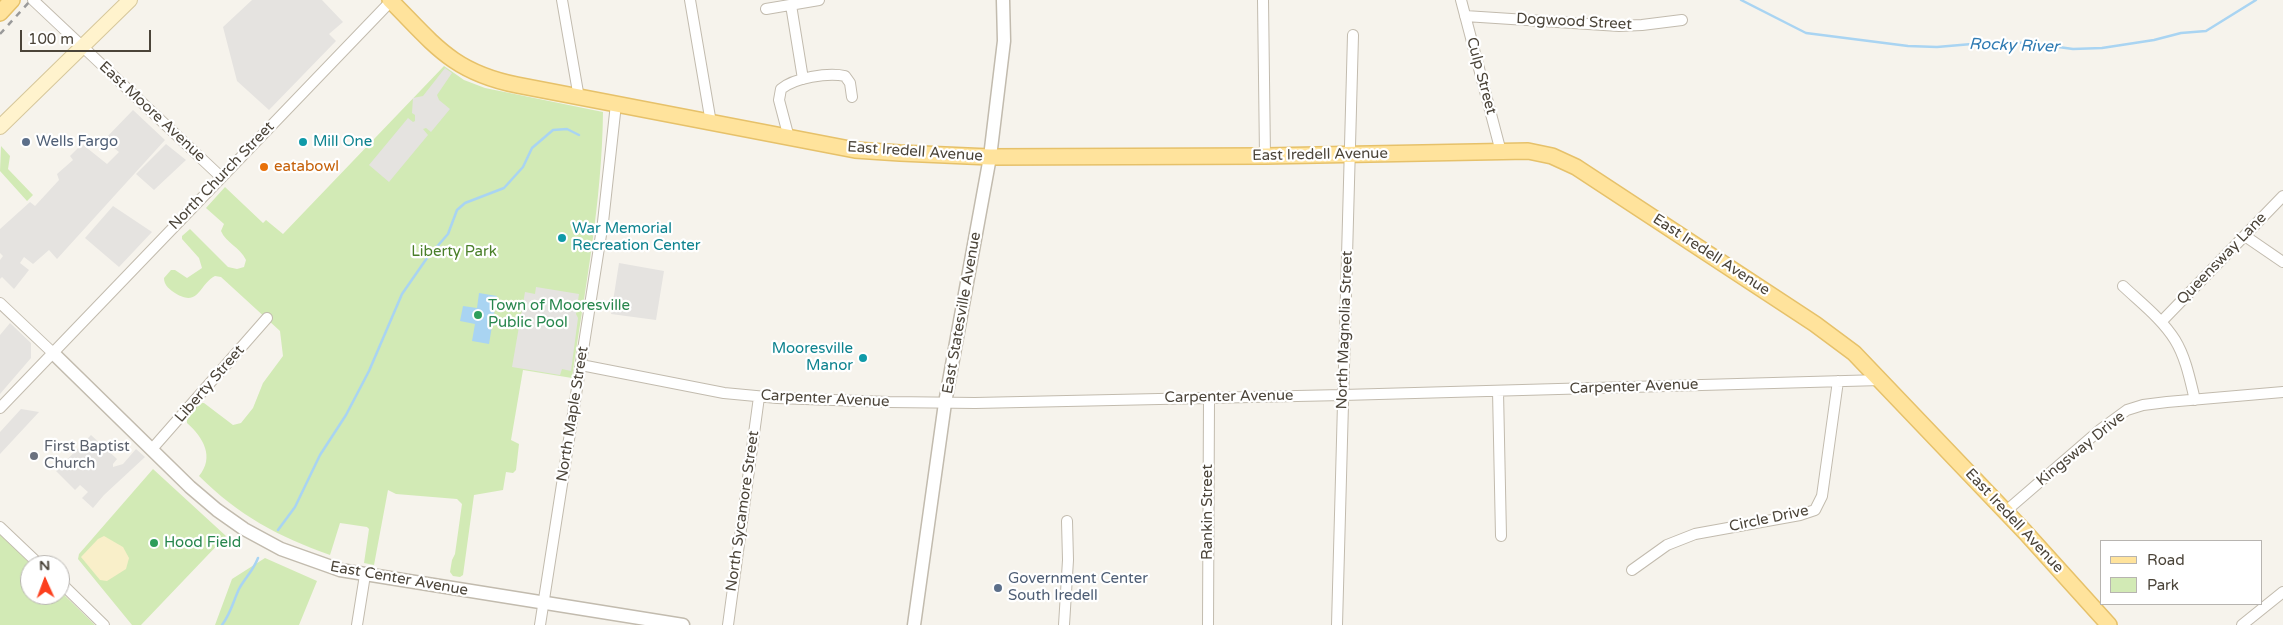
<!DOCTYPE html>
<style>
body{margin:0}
#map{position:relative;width:2283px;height:625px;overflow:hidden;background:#f6f3ec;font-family:"Varela Round",sans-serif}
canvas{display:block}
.legend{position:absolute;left:2100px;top:540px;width:162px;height:65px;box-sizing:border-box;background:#fff;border:1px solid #b7b4b0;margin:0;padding:6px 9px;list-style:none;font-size:15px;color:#4b4439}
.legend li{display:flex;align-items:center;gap:10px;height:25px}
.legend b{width:25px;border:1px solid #b7b4b0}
.north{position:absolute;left:20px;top:555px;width:50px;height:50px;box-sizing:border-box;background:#fff;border:1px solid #b7b4b0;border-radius:50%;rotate:358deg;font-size:14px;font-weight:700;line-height:20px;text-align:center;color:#4b4439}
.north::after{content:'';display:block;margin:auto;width:18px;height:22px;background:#fc3f1d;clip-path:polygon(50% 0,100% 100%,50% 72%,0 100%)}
.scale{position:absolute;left:20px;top:30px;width:131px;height:22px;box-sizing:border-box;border:2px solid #4b4439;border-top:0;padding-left:6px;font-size:15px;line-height:18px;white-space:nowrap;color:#4b4439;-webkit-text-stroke:4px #fff;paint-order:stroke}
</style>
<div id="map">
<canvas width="2283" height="625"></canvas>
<ul class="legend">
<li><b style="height:6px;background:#ffe39c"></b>Road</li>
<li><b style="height:14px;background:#d2eab5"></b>Park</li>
</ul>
<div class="north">N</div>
<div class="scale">100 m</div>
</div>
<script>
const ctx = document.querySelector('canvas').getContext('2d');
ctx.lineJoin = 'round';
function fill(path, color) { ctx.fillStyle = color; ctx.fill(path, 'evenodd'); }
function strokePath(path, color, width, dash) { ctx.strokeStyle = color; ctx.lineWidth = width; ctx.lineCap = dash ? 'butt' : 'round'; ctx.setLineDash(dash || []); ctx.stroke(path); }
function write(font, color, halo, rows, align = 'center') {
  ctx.font = font + ' "Varela Round",sans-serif'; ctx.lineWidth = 4.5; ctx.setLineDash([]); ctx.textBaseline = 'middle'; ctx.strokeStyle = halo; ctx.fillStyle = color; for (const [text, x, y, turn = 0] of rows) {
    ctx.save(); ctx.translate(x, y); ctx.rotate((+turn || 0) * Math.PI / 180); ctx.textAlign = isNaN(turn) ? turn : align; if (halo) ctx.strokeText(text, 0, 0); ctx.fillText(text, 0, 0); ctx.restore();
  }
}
const green = new Path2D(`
 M444,66l20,14 21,8 118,24c-1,90 -18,177 -31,266l-49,-8 -12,70 8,4 -3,26 -3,3 -7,-1 -3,18 -29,5 -11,80 -3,2 -7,-1 -3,-4 2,-12 3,-6 7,-50 -5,-5 -61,-5 -8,-4 -14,75 -10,-2 5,-34 -2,-2 -27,-4 -10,32c-51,-18 -92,-40 -131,-79 16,-19 4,-39 -12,-53v-5l13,-15h4l29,22 8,-2 12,-15 10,-25 20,-27 -3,-25 -59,-54 -6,-1c-17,9 -16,34 -43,15 -4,-3 -8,-7 -8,-13l7,-8h4l12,8 15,-10 -3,-10 -17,-19v-3l8,-7 38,38 9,2 7,-2 2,-7c-6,-13 -20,-17 -25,-29l3,-7 -18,-16 19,-21 38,36 3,-3 17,14z
 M1,146l9,10 -2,13 25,26 -6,6 -27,-30z
 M153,469l73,67 -85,89h-9l-54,-66 1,-5z
 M0,534l33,31h-3v30h30v-4l35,34h-95z
 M265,558l52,23 -18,44h-84l17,-46z`);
const sand = new Path2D(`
 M104,536l19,11 6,11 -3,11 -19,12 -7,-1 -19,-23 17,-18z`);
const parking = new Path2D(`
 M252,0h70l21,22 -14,12 7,7 -67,69 -32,-29 -14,-54z
 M445,68l7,5 -15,22 2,5 11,9 -19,23 -5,-4 -3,1 5,6 -39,47 -20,-17 39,-47 5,4 2,-1v-6l-3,-2 1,-15 10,-2z
 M133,110l32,30 -108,119 -8,-9 -16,14 -9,-7 -4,6 9,7 -15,19 -12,-12 -2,2v-19l3,-4 -3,-3v-24l30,-27 5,4 24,-26 -2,-6 16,-14 -3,-4 12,-12 25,20 12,-12 -15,-12z
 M166,144l20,16 -32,30 -18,-16z
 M113,206l39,26 -33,35 -34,-29z
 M619,263l45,8 -8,49 -45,-6z
 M536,287l43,7 -3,20 2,4 -7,53 -9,-2 -2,6 -48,-8 13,-75 10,2z
 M10,323l21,20v15l-31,36v-59z
 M21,409l18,3 -39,42v-22z
 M91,435l26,24 -4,5v3l10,-3 13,-15 9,8 -41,38 -11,13 -11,-10 6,-6 -8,-7 -5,5 -19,-19z`);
const water = new Path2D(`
 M479,293l18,3 -8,48 -17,-3 3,-17 -15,-3 3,-15 14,2z`);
const stream = new Path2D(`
 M1741,0l65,33 102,13 29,1 58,-5 34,1 44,6 29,-1 52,-8 27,-7 25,-2 50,-31
 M278,530l17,-23 25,-52 26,-40 23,-44 33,-77 25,-36 21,-24 9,-24 8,-7 39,-15 19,-21 9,-19 21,-18 14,-1 12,6
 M222,625c9,-12 11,-23 17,-36 6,-11 14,-18 19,-31`);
const minor = new Path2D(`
 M33,0l188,177
 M562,0l17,98
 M690,0l21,123
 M1263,0l2,156
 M1461,0l40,152
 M791,5l12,74
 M766,9l53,-9
 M1465,16l154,10 23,-1 40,-5
 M789,138l-10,-38 2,-11c13,-11 47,-17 64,-13l5,7 2,14
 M2245,236l38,26
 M2123,286c18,17 39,33 52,54 11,18 15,40 20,60
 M0,303l53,50
 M2161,322l122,-126
 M581,365l143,28 53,5 112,4 86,1 368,-8 538,-15
 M1498,391l3,145
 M0,408l392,-408
 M152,449l115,-131
 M2006,511l95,-82 26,-19 16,-5 24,-3 116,-10
 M0,527l40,38
 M1632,570l35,-25 28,-11 105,-19 15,-5 7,-14 16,-115
 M60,582l44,43
 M357,625l8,-50
 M540,625l63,-403 13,-118
 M728,625l31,-228
 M1064,625l4,-65 -1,-39
 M1208,625l1,-227
 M1337,625l16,-590
 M2242,625l41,-33`);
const tertiary = new Path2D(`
 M53,353l137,134 27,23 27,19 37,20 59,21 343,55
 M914,625l31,-222 45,-246 14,-116 -1,-41`);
const secondary = new Path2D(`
 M0,127l130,-127`);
const primary = new Path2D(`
 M390,0c44,44 62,72 127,85l338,65 45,3 90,4 275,-1 263,-5 24,5 24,11 239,157 39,29 171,179 84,93
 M0,13l12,-13`);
const rail = new Path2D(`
 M0,34l31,-34`);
const markers = [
 [26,142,5,"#5c6f8a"],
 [303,142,5,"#0f9aa8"],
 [264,167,5,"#e8710a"],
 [562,238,5,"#0f9aa8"],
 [478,315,5,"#2e9e5b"],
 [863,358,5,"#0f9aa8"],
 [34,456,5,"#6b7280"],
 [154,543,5,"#2e9e5b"],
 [998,588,5,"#5c6f8a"]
];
const streetNames = [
 ["Dogwood Street",1574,22,3],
 ["Culp Street",1481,76,75],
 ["East Moore Avenue",152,112,43],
 ["East Iredell Avenue",915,152,4],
 ["East Iredell Avenue",1320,155,-1],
 ["North Church Street",222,176,-46],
 ["East Iredell Avenue",1711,255,33],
 ["Queensway Lane",2222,259,-46],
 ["East Statesville Avenue",962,313,-80],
 ["North Magnolia Street",1345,330,-88],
 ["Liberty Street",210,384,-49],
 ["Carpenter Avenue",1634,387,-2],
 ["Carpenter Avenue",1229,397,-1],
 ["Carpenter Avenue",825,399,3],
 ["North Maple Street",573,414,-81],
 ["Kingsway Drive",2081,449,-39],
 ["North Sycamore Street",743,511,-82],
 ["Rankin Street",1208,512,-90],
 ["Circle Drive",1769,519,-12],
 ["East Iredell Avenue",2014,521,47],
 ["East Center Avenue",399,579,10]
];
const serviceNames = [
 ["Wells Fargo",36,142],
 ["Government Center",1008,579],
 ["South Iredell",1008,596]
];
const cultureNames = [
 ["Mill One",313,142],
 ["War Memorial",572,229],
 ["Recreation Center",572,246],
 ["Mooresville",853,349,"right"],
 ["Manor",853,366,"right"]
];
const foodNames = [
 ["eatabowl",274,167]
];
const parkNames = [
 ["Liberty Park",454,252]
];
const leisureNames = [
 ["Town of Mooresville",488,306],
 ["Public Pool",488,323],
 ["Hood Field",164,543]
];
const worshipNames = [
 ["First Baptist",44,447],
 ["Church",44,464]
];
const waterNames = [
 ["Rocky River",2014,46,2]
];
fill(green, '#d2eab5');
fill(sand, '#f9efc9');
fill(parking, '#e5e3e0');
fill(water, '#a9d4f2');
strokePath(stream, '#a9d4f2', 2.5);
strokePath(minor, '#c2bbae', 12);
strokePath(tertiary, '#c2bbae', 15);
strokePath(secondary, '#d6c79b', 16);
strokePath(primary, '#e6c16a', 18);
strokePath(minor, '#fff', 10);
strokePath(tertiary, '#fff', 12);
strokePath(secondary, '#fff3cd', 14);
strokePath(primary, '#ffe39c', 15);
strokePath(rail, '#9a9a9a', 2.5, [6, 6]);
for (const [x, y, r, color] of markers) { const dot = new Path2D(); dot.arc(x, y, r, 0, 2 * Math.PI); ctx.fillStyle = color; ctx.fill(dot); strokePath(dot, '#fff', 2); }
write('15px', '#4b4439', '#fff', streetNames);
write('15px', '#4e5e75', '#fff', serviceNames, 'left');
write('15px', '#0d838f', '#fff', cultureNames, 'left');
write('15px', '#c56008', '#fff', foodNames, 'left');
write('15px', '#4a7f2a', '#fff', parkNames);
write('15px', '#27864d', '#fff', leisureNames, 'left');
write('15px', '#5b616d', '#fff', worshipNames, 'left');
write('italic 16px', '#2e7ab2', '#fff', waterNames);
</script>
